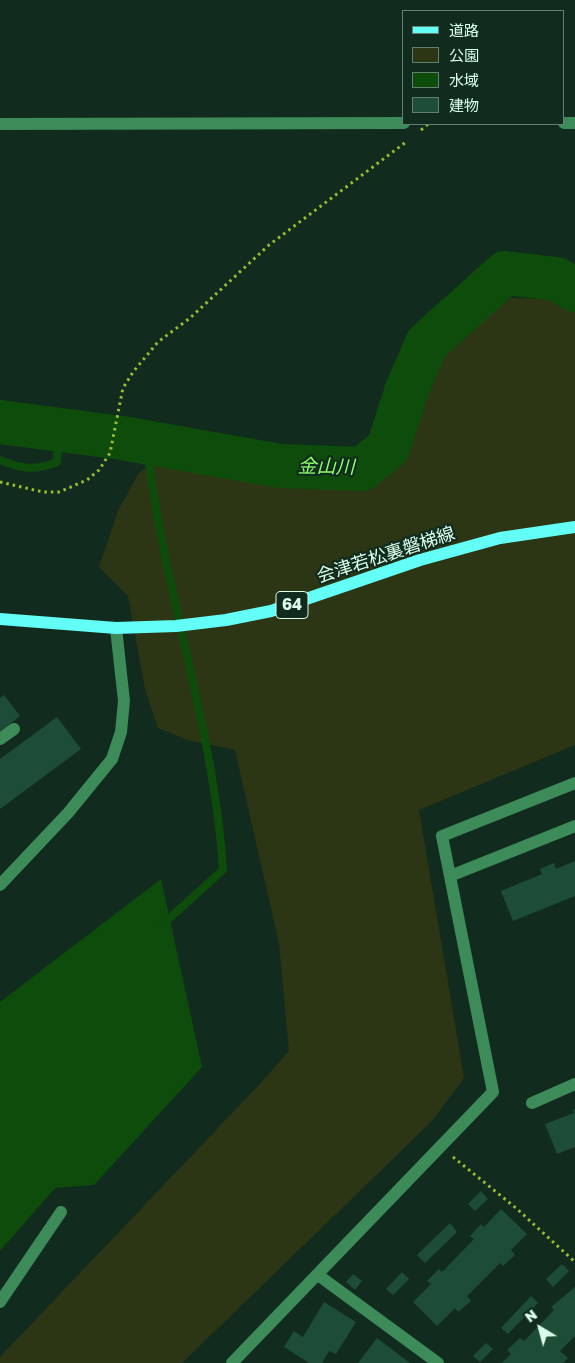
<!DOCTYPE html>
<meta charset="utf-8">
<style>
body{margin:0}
#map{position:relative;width:575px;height:1363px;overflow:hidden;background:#112c1e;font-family:"Golos Text","Noto Sans JP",sans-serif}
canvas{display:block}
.legend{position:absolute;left:402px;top:10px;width:162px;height:115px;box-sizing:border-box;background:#112c1e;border:1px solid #628070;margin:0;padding:6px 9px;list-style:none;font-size:15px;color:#dcffeb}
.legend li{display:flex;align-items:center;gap:10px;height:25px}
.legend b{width:25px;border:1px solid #628070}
.north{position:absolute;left:515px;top:1303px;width:50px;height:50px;-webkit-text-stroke:4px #112c1e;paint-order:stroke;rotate:323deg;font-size:14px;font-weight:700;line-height:20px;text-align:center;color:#dcffeb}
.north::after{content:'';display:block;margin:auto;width:18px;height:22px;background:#dcffeb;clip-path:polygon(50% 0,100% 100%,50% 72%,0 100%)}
</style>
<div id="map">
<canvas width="575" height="1363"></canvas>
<ul class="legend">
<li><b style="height:6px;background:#63fff6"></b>道路</li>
<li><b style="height:14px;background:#2d3614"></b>公園</li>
<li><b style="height:14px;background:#0e4c0b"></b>水域</li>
<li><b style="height:14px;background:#1d4d36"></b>建物</li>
</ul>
<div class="north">N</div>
</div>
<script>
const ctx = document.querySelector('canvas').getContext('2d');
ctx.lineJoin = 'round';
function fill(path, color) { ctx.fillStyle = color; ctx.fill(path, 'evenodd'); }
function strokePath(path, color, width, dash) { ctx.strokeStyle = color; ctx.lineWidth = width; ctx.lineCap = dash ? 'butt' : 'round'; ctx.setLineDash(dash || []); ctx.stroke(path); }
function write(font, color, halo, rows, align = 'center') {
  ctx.font = font + ' "Golos Text","Noto Sans JP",sans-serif'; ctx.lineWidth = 4.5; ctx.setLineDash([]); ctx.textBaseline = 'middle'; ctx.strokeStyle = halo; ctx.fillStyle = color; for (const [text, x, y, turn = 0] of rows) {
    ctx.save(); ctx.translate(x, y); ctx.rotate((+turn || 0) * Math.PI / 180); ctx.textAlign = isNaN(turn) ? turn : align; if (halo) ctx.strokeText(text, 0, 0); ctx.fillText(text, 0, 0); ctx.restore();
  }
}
const green = new Path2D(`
 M511,298l42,1 22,12v434l-156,65 45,268 -32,43 -250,242h-182v-6l257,-270 32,-36 -10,-108 -44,-193 -47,-10 -30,-12 -13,-39 -17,-93 -29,-29 19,-56 20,-37 21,-17h42l114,22 19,-3 46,-16 31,-29 12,-57 11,-18 28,-33 24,-6z`);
const water = new Path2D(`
 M161,879l41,188 -108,118 -39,3 -55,63v-249z`);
const stream = new Path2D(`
 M147,444c15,143 67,282 76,426l-60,54
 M0,460c21,9 36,11 57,2l2,-33`);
const river = new Path2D(`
 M0,422l122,16 158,28 82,3 26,-21 19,-59 20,-46 78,-70 52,6 18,11`);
const building = new Path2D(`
 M4,695l16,21 -20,16v-34z
 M57,717l24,32 -81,60v-50z
 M575,861v35l-62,25 -12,-30 41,-17 -2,-5 14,-6 2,6z
 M575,1109v38l-18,7 -12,-30 29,-11 -1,-3z
 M481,1191l7,8 -13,12 -7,-7z
 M501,1209l26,25 -16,16 4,5 -12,11 -3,-3 -33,33 4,5 -13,11 -3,-4 -18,18 -24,-24 18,-18 -4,-3 12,-12 3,3 32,-33 -4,-3 11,-12 3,3z
 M450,1223l7,9 -32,31 -8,-8z
 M562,1264l7,7 -16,16 -7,-8z
 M402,1272l7,7 -16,16 -7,-6z
 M353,1274l9,7 -7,9 -9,-8z
 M575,1287v49l-15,15 8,7 -5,5h-61l9,-9 -4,-4 13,-12 4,3 30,-31 -3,-3z
 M531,1296l7,7 -30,31 -7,-6z
 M324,1302l32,20 -20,32 -7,-3 -7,12h-13l-25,-16 10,-16 9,6z
 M377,1338l33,25h-52z
 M486,1343l7,6 -13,13 -7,-6z`);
const path = new Path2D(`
 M421,130l7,-6
 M0,482l43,10h16l28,-12 12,-10 11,-17 13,-65 10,-16 25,-30 32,-24 79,-73 137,-103
 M453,1157l63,51 59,54`);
const minor = new Path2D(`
 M564,123h11
 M0,124l404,-1
 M0,739l14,-10
 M450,876l125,-50
 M0,885l68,-72 44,-54 9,-27 3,-31 -8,-73
 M532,1103l43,-19
 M318,1275l120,88
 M0,1302l61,-90
 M232,1363l261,-271 -51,-256 133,-53`);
const major = new Path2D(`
 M0,619l116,9 60,-2 50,-6 45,-9 149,-51 80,-22 75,-11`);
const shields = [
 [292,605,32]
];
const shieldNames = [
 ["64",292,605]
];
const streetNames = [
 ["会津若松裏磐梯線",386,555,-18]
];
const waterNames = [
 ["金山川",326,467,1]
];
fill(green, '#2d3614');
fill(water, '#0e4c0b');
strokePath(stream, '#0e4c0b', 8);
strokePath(river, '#0e4c0b', 44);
fill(building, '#1d4d36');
strokePath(path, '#9bbf30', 3, [2.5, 4]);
strokePath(minor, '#3c8b58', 12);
strokePath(major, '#63fff6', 12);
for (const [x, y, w] of shields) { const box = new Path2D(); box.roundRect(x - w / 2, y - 13.5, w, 27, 4); ctx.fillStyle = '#112c1e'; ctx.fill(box); strokePath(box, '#dcffeb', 1); }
write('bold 16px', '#dcffeb', null, shieldNames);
write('18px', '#dcffeb', '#112c1e', streetNames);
write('italic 19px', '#8bff6a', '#112c1e', waterNames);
</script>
